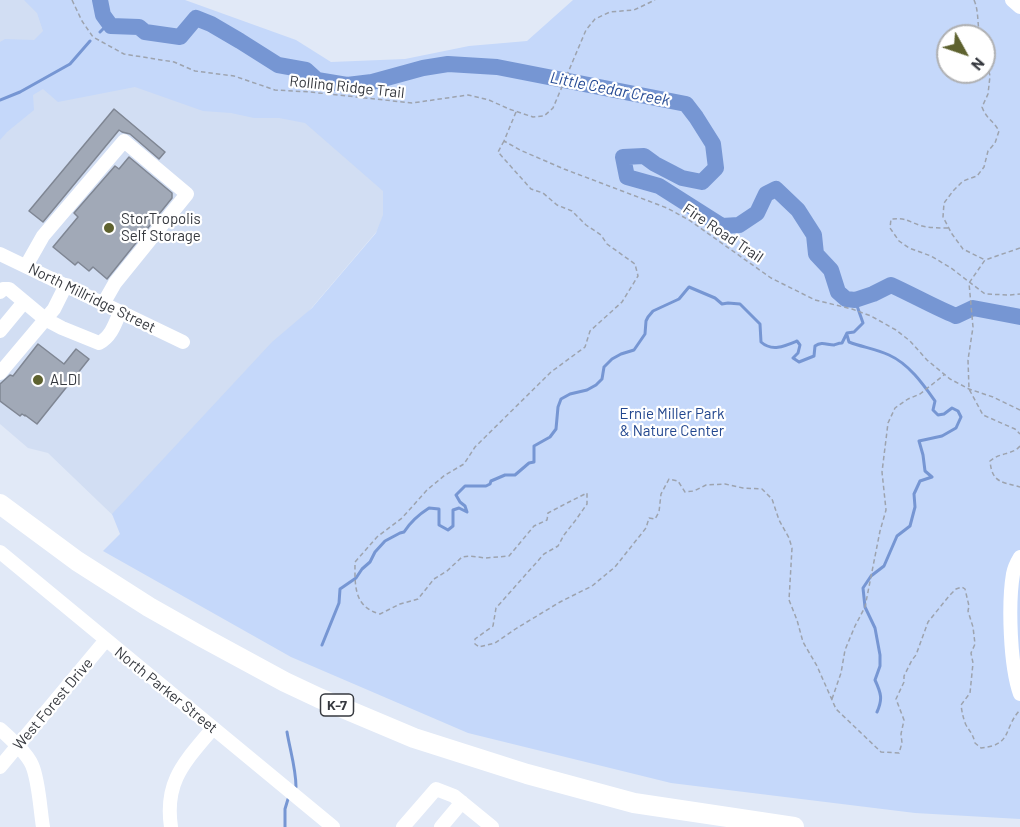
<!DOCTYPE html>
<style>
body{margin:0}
#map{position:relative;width:1020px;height:827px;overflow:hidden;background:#e1e9f7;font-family:Barlow,sans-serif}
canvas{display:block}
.north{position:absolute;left:936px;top:24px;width:60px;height:60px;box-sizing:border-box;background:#fff;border:2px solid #afb0b2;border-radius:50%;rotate:130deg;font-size:16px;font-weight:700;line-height:24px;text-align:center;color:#36393f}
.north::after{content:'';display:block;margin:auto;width:21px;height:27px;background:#5e622f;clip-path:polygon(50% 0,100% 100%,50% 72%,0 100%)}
</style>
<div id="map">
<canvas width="1020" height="827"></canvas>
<div class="north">N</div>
</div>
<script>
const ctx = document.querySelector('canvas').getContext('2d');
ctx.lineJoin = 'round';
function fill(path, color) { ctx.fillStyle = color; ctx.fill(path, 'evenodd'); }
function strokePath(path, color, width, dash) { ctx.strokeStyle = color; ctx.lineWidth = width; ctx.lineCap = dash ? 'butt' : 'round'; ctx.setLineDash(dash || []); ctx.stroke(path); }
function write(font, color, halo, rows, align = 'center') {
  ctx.font = font + ' Barlow,sans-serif'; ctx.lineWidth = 4.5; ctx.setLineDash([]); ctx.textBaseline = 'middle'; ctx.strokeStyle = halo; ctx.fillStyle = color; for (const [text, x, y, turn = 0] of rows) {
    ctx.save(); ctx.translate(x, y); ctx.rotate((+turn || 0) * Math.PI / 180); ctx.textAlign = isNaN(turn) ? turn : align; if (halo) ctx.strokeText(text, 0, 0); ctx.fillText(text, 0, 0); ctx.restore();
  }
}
const built = new Path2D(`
 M0,0h174l232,197 -281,330 -77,-74 -20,-5 -28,-24z`);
const green = new Path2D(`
 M24,0h161l111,40 35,22 74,-3 64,-13 58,-5 46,-41h447v819l-105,-6 -244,-30 -203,-50 -177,-76 -188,-106 17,-17 -8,-20 160,-172 40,-34 64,-75 7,-18v-24l-78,-68 -26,-5h-25l-23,-5 -28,-2 -68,-24 -77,15 -15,-13 -10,6 1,15 -27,22 -7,8v-98l5,-3 29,1 9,-9 -6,-18zM948,36h36v36h-36z`);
const stream = new Path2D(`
 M100,32l4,-4 7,-2
 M0,100l20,-8 50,-28 20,-23
 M847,335l2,7c13,5 27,7 40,13 20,9 34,29 46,46l-2,9 5,5 6,-1 8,-6 6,3 3,6 -5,11 -14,8 -23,5 4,14 2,16 7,6 -12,4 -6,13 1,13 -5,19 -13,10 -13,30 -13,10 -8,12 2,19 10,21 5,27v11l-5,14c6,13 8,19 2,32
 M322,645l17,-42 1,-14 16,-11 6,-9 8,-7 5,-10 10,-11 15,-8 4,-1c7,-11 14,-17 25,-24l10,1v16l9,5 5,-4v-16l6,-2 8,4 -2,-6 -5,-4 -4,-7 9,-9h21l4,-2 1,-3 14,-6h10l14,-12 5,-1v-16l16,-9 6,-8 2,-22 3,-8 9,-5 17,-4 9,-5 6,-6 2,-12 8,-8 9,-5 13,-4 11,-16 1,-13 2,-4 5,-6 26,-12 10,-12 26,11 7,6 6,-1 12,1 20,20 1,18c11,10 24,4 36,-1l3,4 -2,8 -5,5 6,4 15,-6 1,-10c7,-5 12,-1 19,-1 3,-1 5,-2 8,-2l5,-10 7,-1 9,-9 -8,-23
 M287,732c3,18 9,37 9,55
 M285,827v-18l3,-10`);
const river = new Path2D(`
 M100,0l3,15 8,11 28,1 6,5 35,5 16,-19 15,6 29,17 38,24 28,5 11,10 30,5 25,-3 51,-14 25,-4 49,3 189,37 10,13 17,27 3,24 -14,14 -20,-4 -27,-14 -11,-8 -21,1 4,20 32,9 63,40 17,-1 18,-12 9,-19 10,-5 22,21 16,25 2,19 15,16 7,22 8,7 9,1 18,-6 18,-9c22,10 43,22 65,31l17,-8 47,9`);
const building = new Path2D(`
 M114,109l51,43 -6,7 -29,-25 -8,-2 -3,-2 -76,92 -14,-11z
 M129,157l43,36v5l-65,81 -14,-12 -4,4 -11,-9 -3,3 -22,-18 25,-30 -4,-4 41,-47 4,3z
 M38,344l26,20 12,-15 13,10 -52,65 -12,-9v1l-3,-2 -2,2 -20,-15v-17l10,-9 3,1z`);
const path = new Path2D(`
 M72,0l10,21 11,16 31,17 50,8 21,9 39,5 41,14 35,2 102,11 56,-8 21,5 20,9 24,8 11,-1 9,-8 33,-78 9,-11 15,-7 24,-2 21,-10
 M974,0c5,11 3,24 6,36
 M984,49l6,27 -2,18 -6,13c5,13 11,13 17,24l-4,12 -7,8 -4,16 -7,9 -14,5 -10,10 -9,12 -1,14 9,17 11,15 22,11
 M516,112l-12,29 16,9 44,19 103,39 22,12 82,58 44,22 37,9 19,7 25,14 14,11 17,19 23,19 19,10 24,8 27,13
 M504,141l-6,11 33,37 12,4 14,12 15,6 14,14 15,10 6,9 28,20 3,12 -16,26 -32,29 -5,16 -34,25 -76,75 -11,17 -19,11 -18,15 -25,28 -25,19 -22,25c0,22 -2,45 25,52l20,-10 18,-5 16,-20 13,-8 15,-14 8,-1 16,2 23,-2 25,-30 13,-6 1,-7 21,-11 18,-9v11l-12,17 -11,14 -6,11 -14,8 -48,54 -3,18 -18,13v5l4,3 16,-4 22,-15 43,-26 32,-16 23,-19 31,-39 3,-10 6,1 4,-7 2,-18 8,-15 9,2 7,11 9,-1 12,-6 19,-1 18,4 19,1 10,10 7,21 10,18 3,10 -3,52 8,20 6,22 14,24 19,43 45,43 18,1 3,-10 -1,-9 3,-14 -8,-21 8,-17v-6l8,-16 4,-5 12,-33 21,-26 7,-7 6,-2 3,2 4,17 -1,5 5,16 2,17 -4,9 2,10 -3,30 -9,12c1,7 2,13 5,20 4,7 7,9 9,18l6,5c32,-3 22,-20 39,-38
 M948,228c-10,0 -20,0 -29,-3 -14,-5 -12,-7 -28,-6l-1,9 9,13 10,7 22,8 20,12 34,26 24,1 11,-1
 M1020,248l-35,12 -16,23 4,44 -5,33 1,29 14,26 32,14 5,5
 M1020,446c-7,9 -20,6 -30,15 2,22 12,21 30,26
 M832,699l9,-26 4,-23 10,-24 10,-19 15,-76 6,-21 -4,-38 6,-49 7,-15 13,-9 12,-5 24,-19`);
const minor = new Path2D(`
 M1012,0l8,7
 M0,254l183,88
 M26,266l17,-30 81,-95 63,53 -72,89 -12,21
 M0,292l3,-3h6l36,30 17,9 37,15c12,-6 16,-19 21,-31
 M0,331l24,-29
 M0,373l54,-64 12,-24
 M0,552l333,275
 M1020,557c-3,5 -6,11 -7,17 -5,30 -3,92 7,120
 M0,729c10,9 27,24 32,36 7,16 8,44 11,62
 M0,767l105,-126
 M171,827c-7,-47 15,-66 42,-99
 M403,827l33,-38 18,7 38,31
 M441,827l21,-25`);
const highway = new Path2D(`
 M0,504l77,57 72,46 53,30 83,45 34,16 95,40 113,36 107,29 160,24`);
const markers = [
 [109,228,6,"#5e622f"],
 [38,380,6,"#5e622f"]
];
const shields = [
 [337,705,33]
];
const shieldNames = [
 ["K-7",337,705]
];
const streetNames = [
 ["Rolling Ridge Trail",347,87,6],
 ["Fire Road Trail",723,233,34],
 ["North Millridge Street",92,298,26],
 ["North Parker Street",166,690,39],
 ["West Forest Drive",53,704,-50]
];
const poiNames = [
 ["StorTropolis",121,219],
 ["Self Storage",121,236],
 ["ALDI",50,380]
];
const parkNames = [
 ["Ernie Miller Park",672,414],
 ["& Nature Center",672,431]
];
const waterNames = [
 ["Little Cedar Creek",610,89,11]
];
fill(built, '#d2def3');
fill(green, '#c5d8fa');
strokePath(stream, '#7696d3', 3);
strokePath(river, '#7696d3', 16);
fill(building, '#a1a9b7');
strokePath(building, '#7f8693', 1.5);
strokePath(path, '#9da3ae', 1.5, [4.5, 3]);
strokePath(minor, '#fff', 14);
strokePath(highway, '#fff', 20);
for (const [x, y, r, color] of markers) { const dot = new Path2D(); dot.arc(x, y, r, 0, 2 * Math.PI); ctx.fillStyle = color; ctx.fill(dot); strokePath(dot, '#fff', 2); }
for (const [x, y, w] of shields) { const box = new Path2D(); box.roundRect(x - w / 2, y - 11, w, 22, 4.5); ctx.fillStyle = '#fff'; ctx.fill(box); strokePath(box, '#36393f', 1.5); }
write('bold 14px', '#36393f', null, shieldNames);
write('15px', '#36393f', '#fff', streetNames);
write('15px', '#36393f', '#fff', poiNames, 'left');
write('15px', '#21468e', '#fff', parkNames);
write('italic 16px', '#274c95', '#fff', waterNames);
</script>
